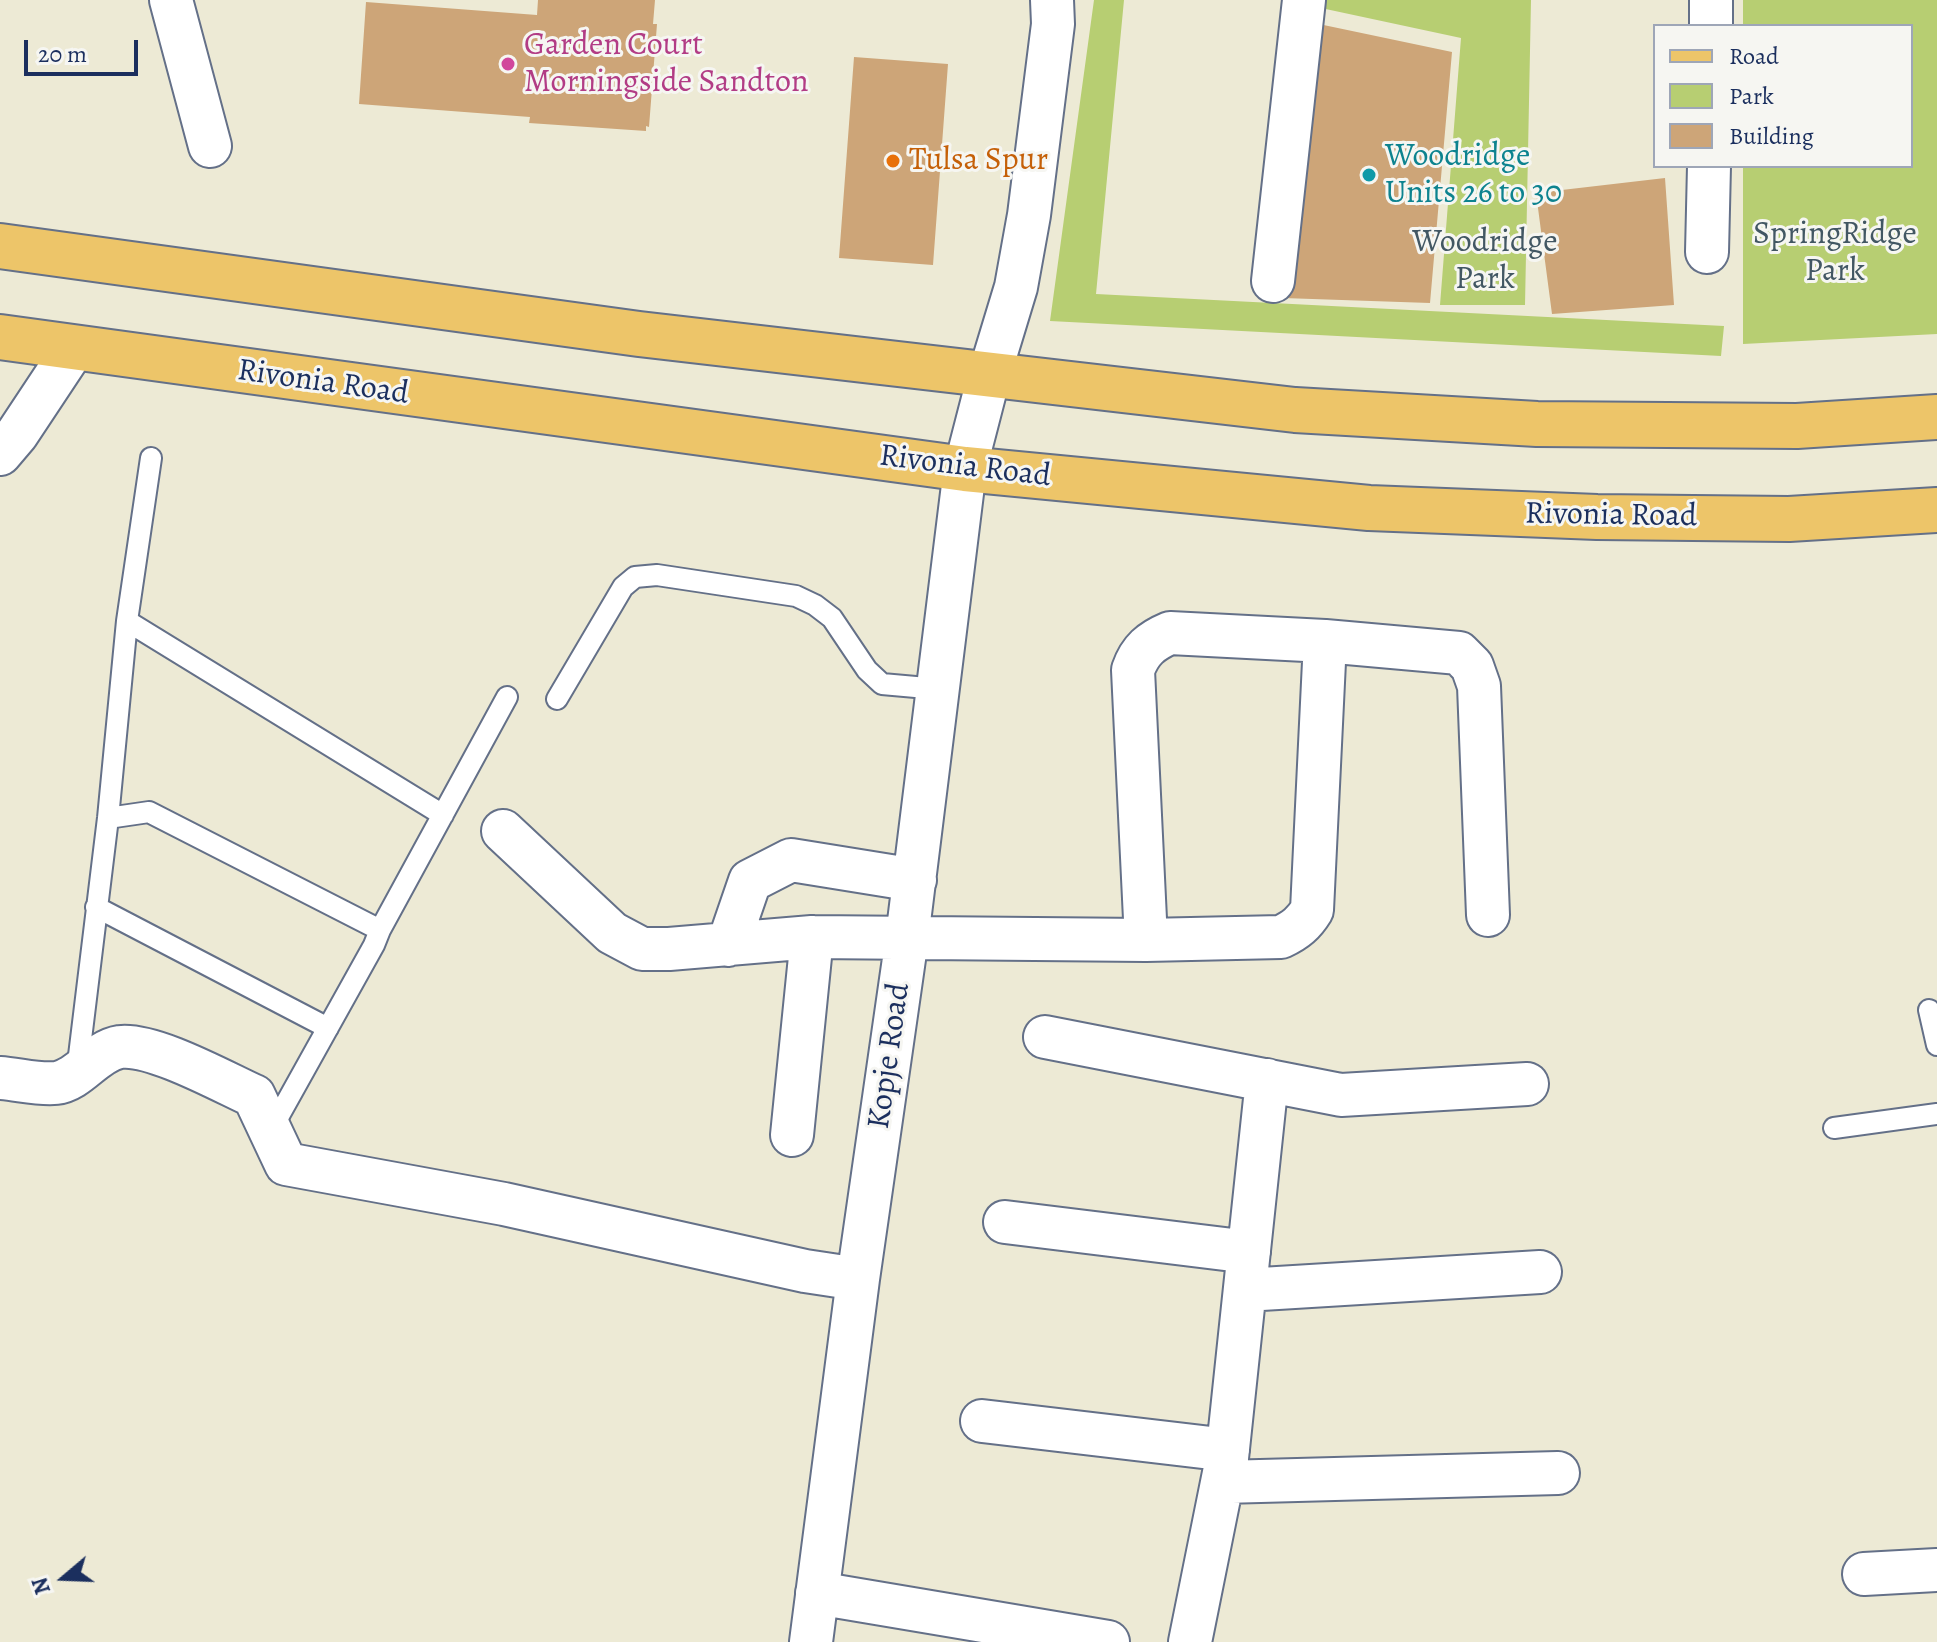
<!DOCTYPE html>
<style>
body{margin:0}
#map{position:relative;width:1937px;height:1642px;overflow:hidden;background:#edead5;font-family:Alegreya,serif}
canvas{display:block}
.legend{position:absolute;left:1653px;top:24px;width:260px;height:144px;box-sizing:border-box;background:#f6f6f2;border:2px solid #9ea6b7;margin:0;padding:10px 14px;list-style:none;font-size:24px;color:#1b2f5e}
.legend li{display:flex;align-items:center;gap:16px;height:40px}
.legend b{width:40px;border:2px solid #9ea6b7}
.north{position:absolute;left:24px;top:1538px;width:80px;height:80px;-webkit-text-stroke:6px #f6f6f2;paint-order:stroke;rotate:251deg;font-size:22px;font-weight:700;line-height:32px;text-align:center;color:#1b2f5e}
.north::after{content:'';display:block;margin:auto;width:28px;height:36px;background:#1b2f5e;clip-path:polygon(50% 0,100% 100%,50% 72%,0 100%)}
.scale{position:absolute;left:24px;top:40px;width:114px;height:36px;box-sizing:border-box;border:4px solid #1b2f5e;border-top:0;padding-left:10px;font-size:24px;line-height:28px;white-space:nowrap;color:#1b2f5e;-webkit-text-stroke:6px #f6f6f2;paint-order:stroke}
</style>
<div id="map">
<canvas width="1937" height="1642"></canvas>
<ul class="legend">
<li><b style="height:10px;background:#edc569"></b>Road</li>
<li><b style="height:22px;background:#b7ce72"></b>Park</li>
<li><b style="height:22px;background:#cda578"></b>Building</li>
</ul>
<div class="north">N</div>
<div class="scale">20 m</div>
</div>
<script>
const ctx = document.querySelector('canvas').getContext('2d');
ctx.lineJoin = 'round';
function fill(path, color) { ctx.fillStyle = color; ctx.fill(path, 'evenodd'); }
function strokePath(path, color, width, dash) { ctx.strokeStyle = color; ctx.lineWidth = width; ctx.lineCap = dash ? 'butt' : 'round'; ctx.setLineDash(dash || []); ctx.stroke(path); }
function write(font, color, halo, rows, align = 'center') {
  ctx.font = font + ' Alegreya,serif'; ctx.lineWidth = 6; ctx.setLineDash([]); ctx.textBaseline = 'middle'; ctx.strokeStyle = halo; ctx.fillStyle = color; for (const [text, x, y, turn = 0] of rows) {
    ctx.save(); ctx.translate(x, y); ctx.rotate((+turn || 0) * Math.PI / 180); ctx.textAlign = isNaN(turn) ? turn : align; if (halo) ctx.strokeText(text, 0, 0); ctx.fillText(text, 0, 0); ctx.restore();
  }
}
const green = new Path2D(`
 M1094,0h30l-28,294 628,32 -3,30 -671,-35z
 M1322,0h209l-6,305h-85l21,-267 -140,-30z
 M1743,0h194v334l-194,10v-178h168v-140h-168z`);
const building = new Path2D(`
 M538,0h117l-2,24h4l-8,103 -3,-1v5l-117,-8 1,-6 -171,-13 7,-102 171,13z
 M1314,23l138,29 -22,251 -147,-5z
 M854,57l94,7 -15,201 -94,-7z
 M1665,178l9,127 -122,9 -16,-121z`);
const lane = new Path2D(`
 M127,621l24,-163
 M557,699l66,-112 12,-10 22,-2 139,21 19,9 17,13 35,52 15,14 56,5
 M108,818l41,-6 231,118 -6,15 -103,185
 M96,907l232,121
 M380,930l127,-233
 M1929,1010l8,35
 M77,1072l31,-254 19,-197 316,194
 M1834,1128l103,-14`);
const street = new Path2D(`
 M171,0l39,146
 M1711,26v-26
 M1707,252l2,-86
 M1273,281l31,-281
 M0,454l17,-20 57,-86
 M503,831l109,102 30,16h27l143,-12 334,3 135,-3c15,-7 23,-14 31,-27l13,-269
 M1146,940l-13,-270c7,-20 18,-29 37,-37l155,8 134,12 13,13 7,20 9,229
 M728,945l22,-64 41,-21 124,20
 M1045,1037l296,58 186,-11
 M0,1078c17,1 39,7 56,5 24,-3 39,-32 64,-36 33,-4 103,35 134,49l32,68 218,40 301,67 53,8
 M792,1135l20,-198
 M1005,1222l244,30
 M1245,1290l295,-18
 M982,1421l246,29
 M1223,1482l335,-9
 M1864,1574l73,-4
 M817,1593l291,49
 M811,1642l47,-363 49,-341 58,-469 24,-93 27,-89 13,-72 24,-191 -1,-24
 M1190,1642l37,-184 40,-378`);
const primary = new Path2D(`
 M0,246l639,88 656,76 242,14 260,2 140,-9
 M0,337l965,132 404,39 228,9 192,2 148,-9`);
const markers = [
 [508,64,8,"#d1479c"],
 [893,161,8,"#e8710a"],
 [1369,175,8,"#0f9aa8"]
];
const hotelNames = [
 ["Garden Court",524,46],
 ["Morningside Sandton",524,83]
];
const cultureNames = [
 ["Woodridge",1385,157],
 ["Units 26 to 30",1385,194]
];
const foodNames = [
 ["Tulsa Spur",909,161]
];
const parkNames = [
 ["SpringRidge",1835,235],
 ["Park",1835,272],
 ["Woodridge",1485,243],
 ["Park",1485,280]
];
const streetNames = [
 ["Rivonia Road",323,383,8],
 ["Rivonia Road",965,467,7],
 ["Rivonia Road",1611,516,1],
 ["Kopje Road",890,1056,-82]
];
fill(green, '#b7ce72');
fill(building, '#cda578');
strokePath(lane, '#647088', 24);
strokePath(street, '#647088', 46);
strokePath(primary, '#647088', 48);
strokePath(lane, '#fff', 20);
strokePath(street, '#fff', 42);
strokePath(primary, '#edc569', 44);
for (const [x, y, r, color] of markers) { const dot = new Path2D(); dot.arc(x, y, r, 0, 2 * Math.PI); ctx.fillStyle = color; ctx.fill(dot); strokePath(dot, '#f6f6f2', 3); }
write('32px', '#b23c85', '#f6f6f2', hotelNames, 'left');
write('32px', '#0d838f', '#f6f6f2', cultureNames, 'left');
write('32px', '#c56008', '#f6f6f2', foodNames, 'left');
write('32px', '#425763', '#f6f6f2', parkNames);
write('32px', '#1b2f5e', '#f6f6f2', streetNames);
</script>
